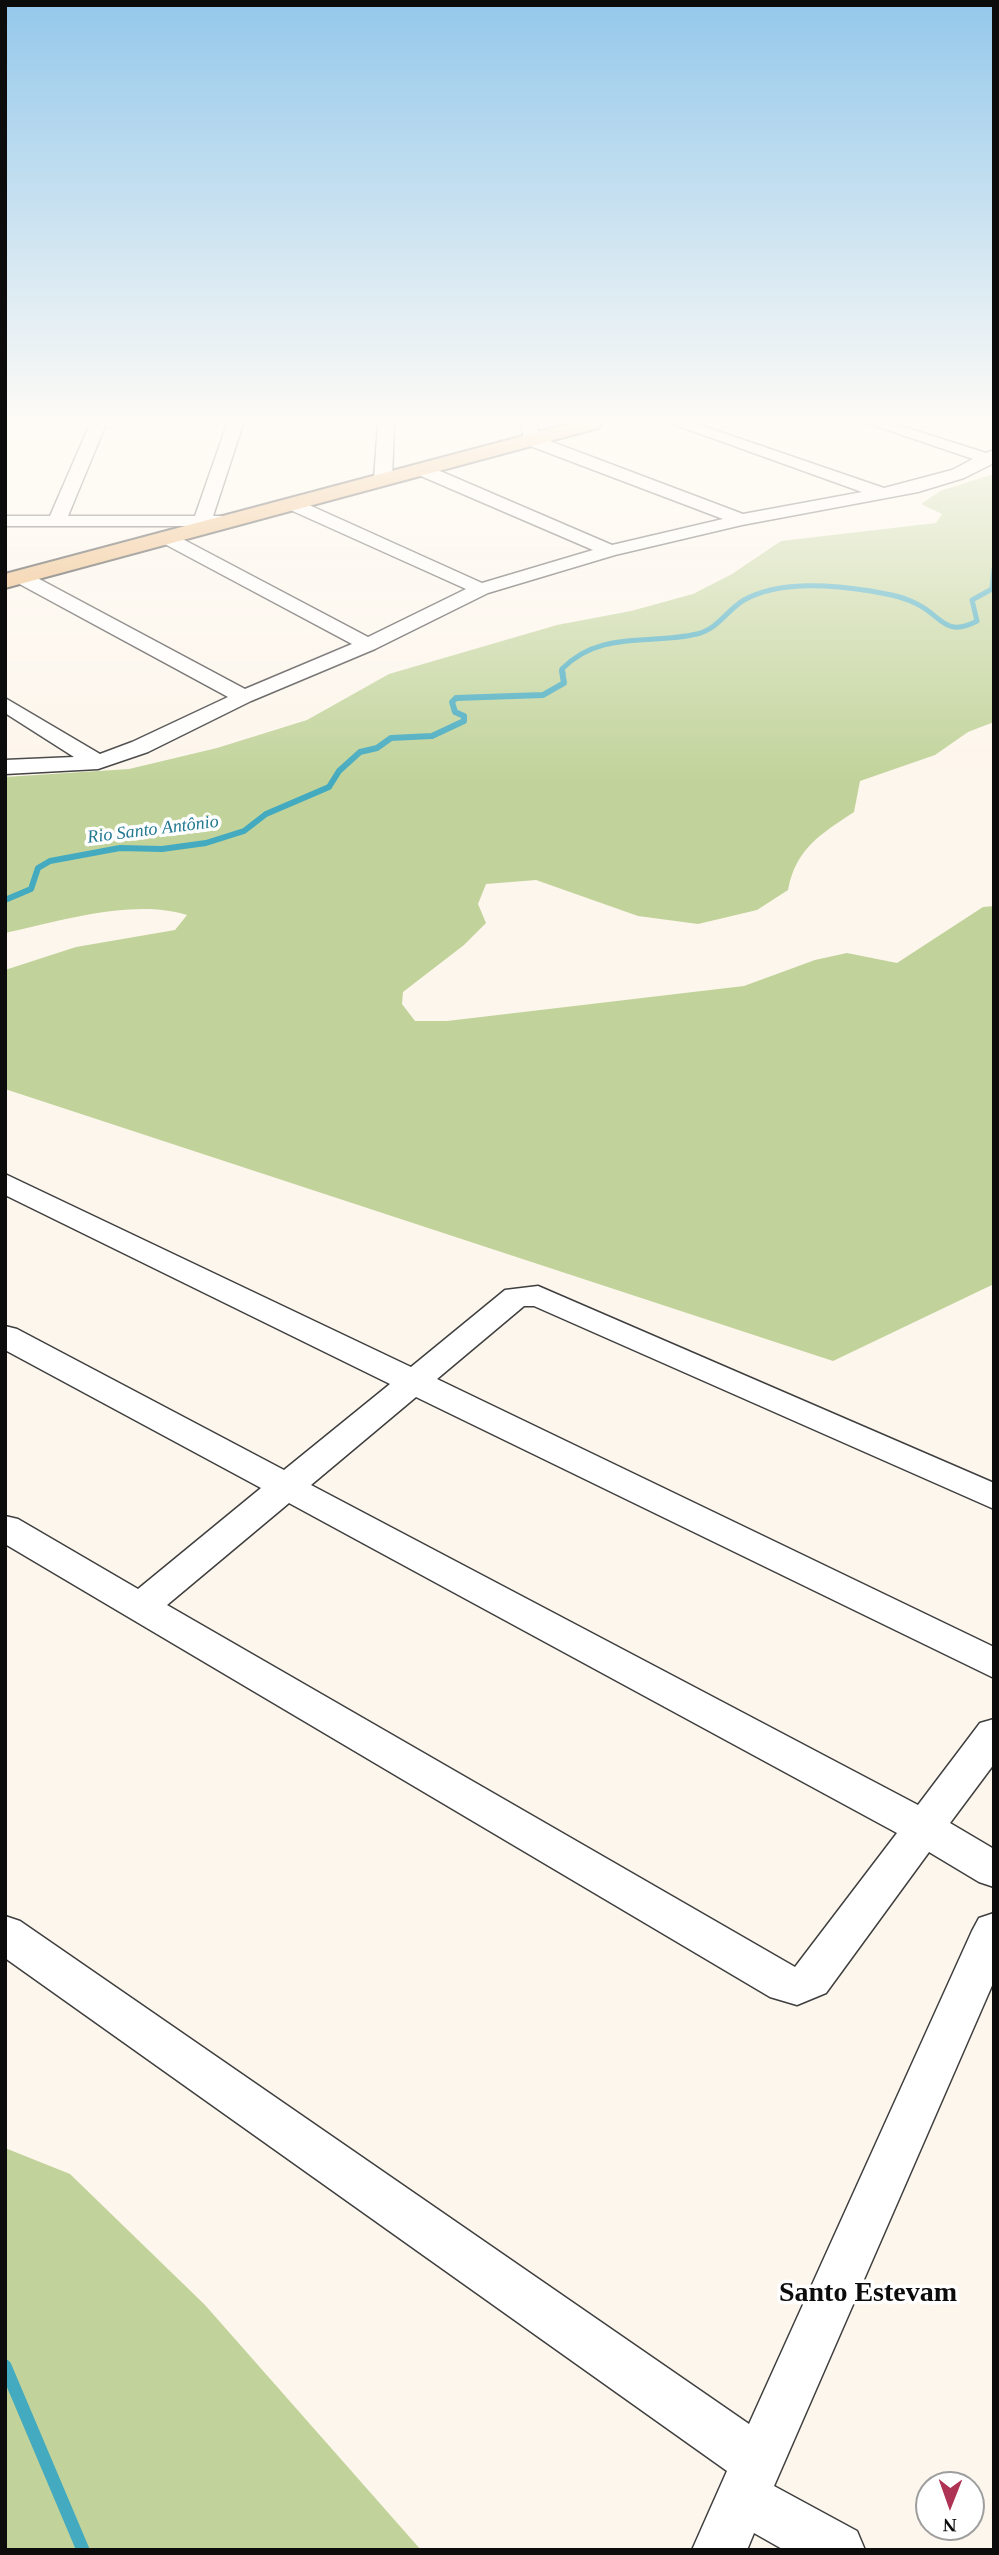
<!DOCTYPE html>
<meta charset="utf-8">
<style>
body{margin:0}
#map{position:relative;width:999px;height:2555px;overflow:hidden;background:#fdf6ec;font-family:Georgia,serif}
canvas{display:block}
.frame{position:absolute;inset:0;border:7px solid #0c0c0c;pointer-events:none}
.north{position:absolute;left:915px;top:2471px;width:70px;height:70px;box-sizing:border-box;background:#fff;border:2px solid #9e9e9e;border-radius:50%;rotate:181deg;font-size:19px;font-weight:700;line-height:28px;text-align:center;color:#0c0c0c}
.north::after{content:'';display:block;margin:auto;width:24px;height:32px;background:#ae3253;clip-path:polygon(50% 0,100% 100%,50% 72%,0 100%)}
</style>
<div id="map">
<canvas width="999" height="2555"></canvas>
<div class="frame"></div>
<div class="north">N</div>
</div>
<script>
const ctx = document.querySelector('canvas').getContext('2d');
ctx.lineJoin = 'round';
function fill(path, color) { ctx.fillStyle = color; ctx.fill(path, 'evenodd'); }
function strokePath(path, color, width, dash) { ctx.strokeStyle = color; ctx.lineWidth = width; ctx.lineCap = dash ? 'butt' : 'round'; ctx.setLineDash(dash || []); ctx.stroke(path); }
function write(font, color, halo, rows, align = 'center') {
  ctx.font = font + ' Georgia,serif'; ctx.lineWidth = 7; ctx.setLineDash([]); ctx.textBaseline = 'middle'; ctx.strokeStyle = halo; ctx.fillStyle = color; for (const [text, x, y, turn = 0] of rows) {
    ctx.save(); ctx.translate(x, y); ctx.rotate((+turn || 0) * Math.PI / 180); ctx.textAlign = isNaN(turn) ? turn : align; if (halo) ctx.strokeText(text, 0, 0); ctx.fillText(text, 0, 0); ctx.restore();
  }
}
const forest = new Path2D(`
 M994,474v248l-26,10 -33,23 -75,26 -6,31c-33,22 -58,36 -66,78l-31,20 -59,14 -60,-8 -102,-36 -50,4 -8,20 8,19 -22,22 -61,47 -1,12 13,17h32l297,-35 71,-26 32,-7 50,10 86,-56 11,-1v378l-161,77 -828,-272v-119l71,-23 99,-17 12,-15c-54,-17 -127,6 -182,18v-156l124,-8 88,-21 90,-28 82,-46 168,-49 74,-14 62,-17 39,-20 49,-33 155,-18 6,-9 -21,-10 19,-13z
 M5,2148l65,26 135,131 216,245h-416z`);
const streamFar2 = new Path2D(`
 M563,673l-1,-4c38,-39 88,-24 135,-35 21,-5 30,-24 47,-34 36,-20 88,-15 127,-9 15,3 32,5 46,13 25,12 28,34 60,17l-5,-21 20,-11 2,-20`);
const streamFar1 = new Path2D(`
 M5,900l26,-11 7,-21 12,-7 70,-13 42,1 44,-6 38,-12 22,-17 63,-27 10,-16 21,-19 17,-4 14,-10 41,-2 32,-15v-5l-9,-4 -3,-10 4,-4 87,-3 21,-12 -2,-12`);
const stream = new Path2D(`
 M5,2366l78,184`);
const minor = new Path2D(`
 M90,424h16l-38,92h127l32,-92h16l-30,92h17l9,5 -9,5h-225v-10h45z
 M378,424h16l-2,55 -9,5 -9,-5z
 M521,424h16l2,13 204,77 119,-22 -189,-68h24l187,64 68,-18 21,-11 -103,-35h25l91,29 8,-3v13l-30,15 -46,14 -176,33 -127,30 -127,38 -113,56 -124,52 -103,51 -50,17 -93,5v-14l69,-3 -69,-44v-15l95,56 32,-12 96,-45 -214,-116 -2,-4 2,-4h14l217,116 107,-45 -191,-102 -3,-4 3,-4h12l195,103 98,-48 -180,-81 -3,-4 3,-4h12l184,83 111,-33 -179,-77 -3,-4 3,-4h12l186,80 111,-26 -198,-75z
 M5,1174l406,193 94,-77 33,-4 456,197v26l-460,-203h-10l-87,73 557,268v31l-578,-281 -105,88 607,320 62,-82 14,-4v45l-44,59 44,26v38l-15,-5 -50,-30 -103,141 -29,12 -27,-8 -765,-453v-28l13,3 120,70 123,-101 -256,-138v-24l12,3 267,141 106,-86 -385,-189zM289,1503l608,330 -102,134 -628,-362z
 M994,1913v68l-220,505 83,45 8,19h-81l-30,-17 -7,17h-55l35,-79 -722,-513v-42l15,5 729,503 223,-493 7,-13z`);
const major = new Path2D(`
 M568,424h33l-3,4 -593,160v-14z`);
const farWaternames = [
 ["Rio Santo Antônio",153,830,-7]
];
const nearQuarternames = [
 ["Santo Estevam",868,2294]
];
fill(forest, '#c1d39a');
strokePath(streamFar2, '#44aabf', 5);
strokePath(streamFar1, '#44aabf', 6);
strokePath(stream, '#44aabf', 13);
strokePath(minor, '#3f3f3f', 3);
strokePath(major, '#1d1d1d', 4);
fill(minor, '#fff');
fill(major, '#ebb16e');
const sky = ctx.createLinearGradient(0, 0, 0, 782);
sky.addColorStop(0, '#94c8eb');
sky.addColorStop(0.54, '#fefbf6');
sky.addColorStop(1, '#fefbf600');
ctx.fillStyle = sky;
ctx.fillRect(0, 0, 999, 782);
write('italic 18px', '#227991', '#fff', farWaternames);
write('bold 28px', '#0c0c0c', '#fff', nearQuarternames);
</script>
